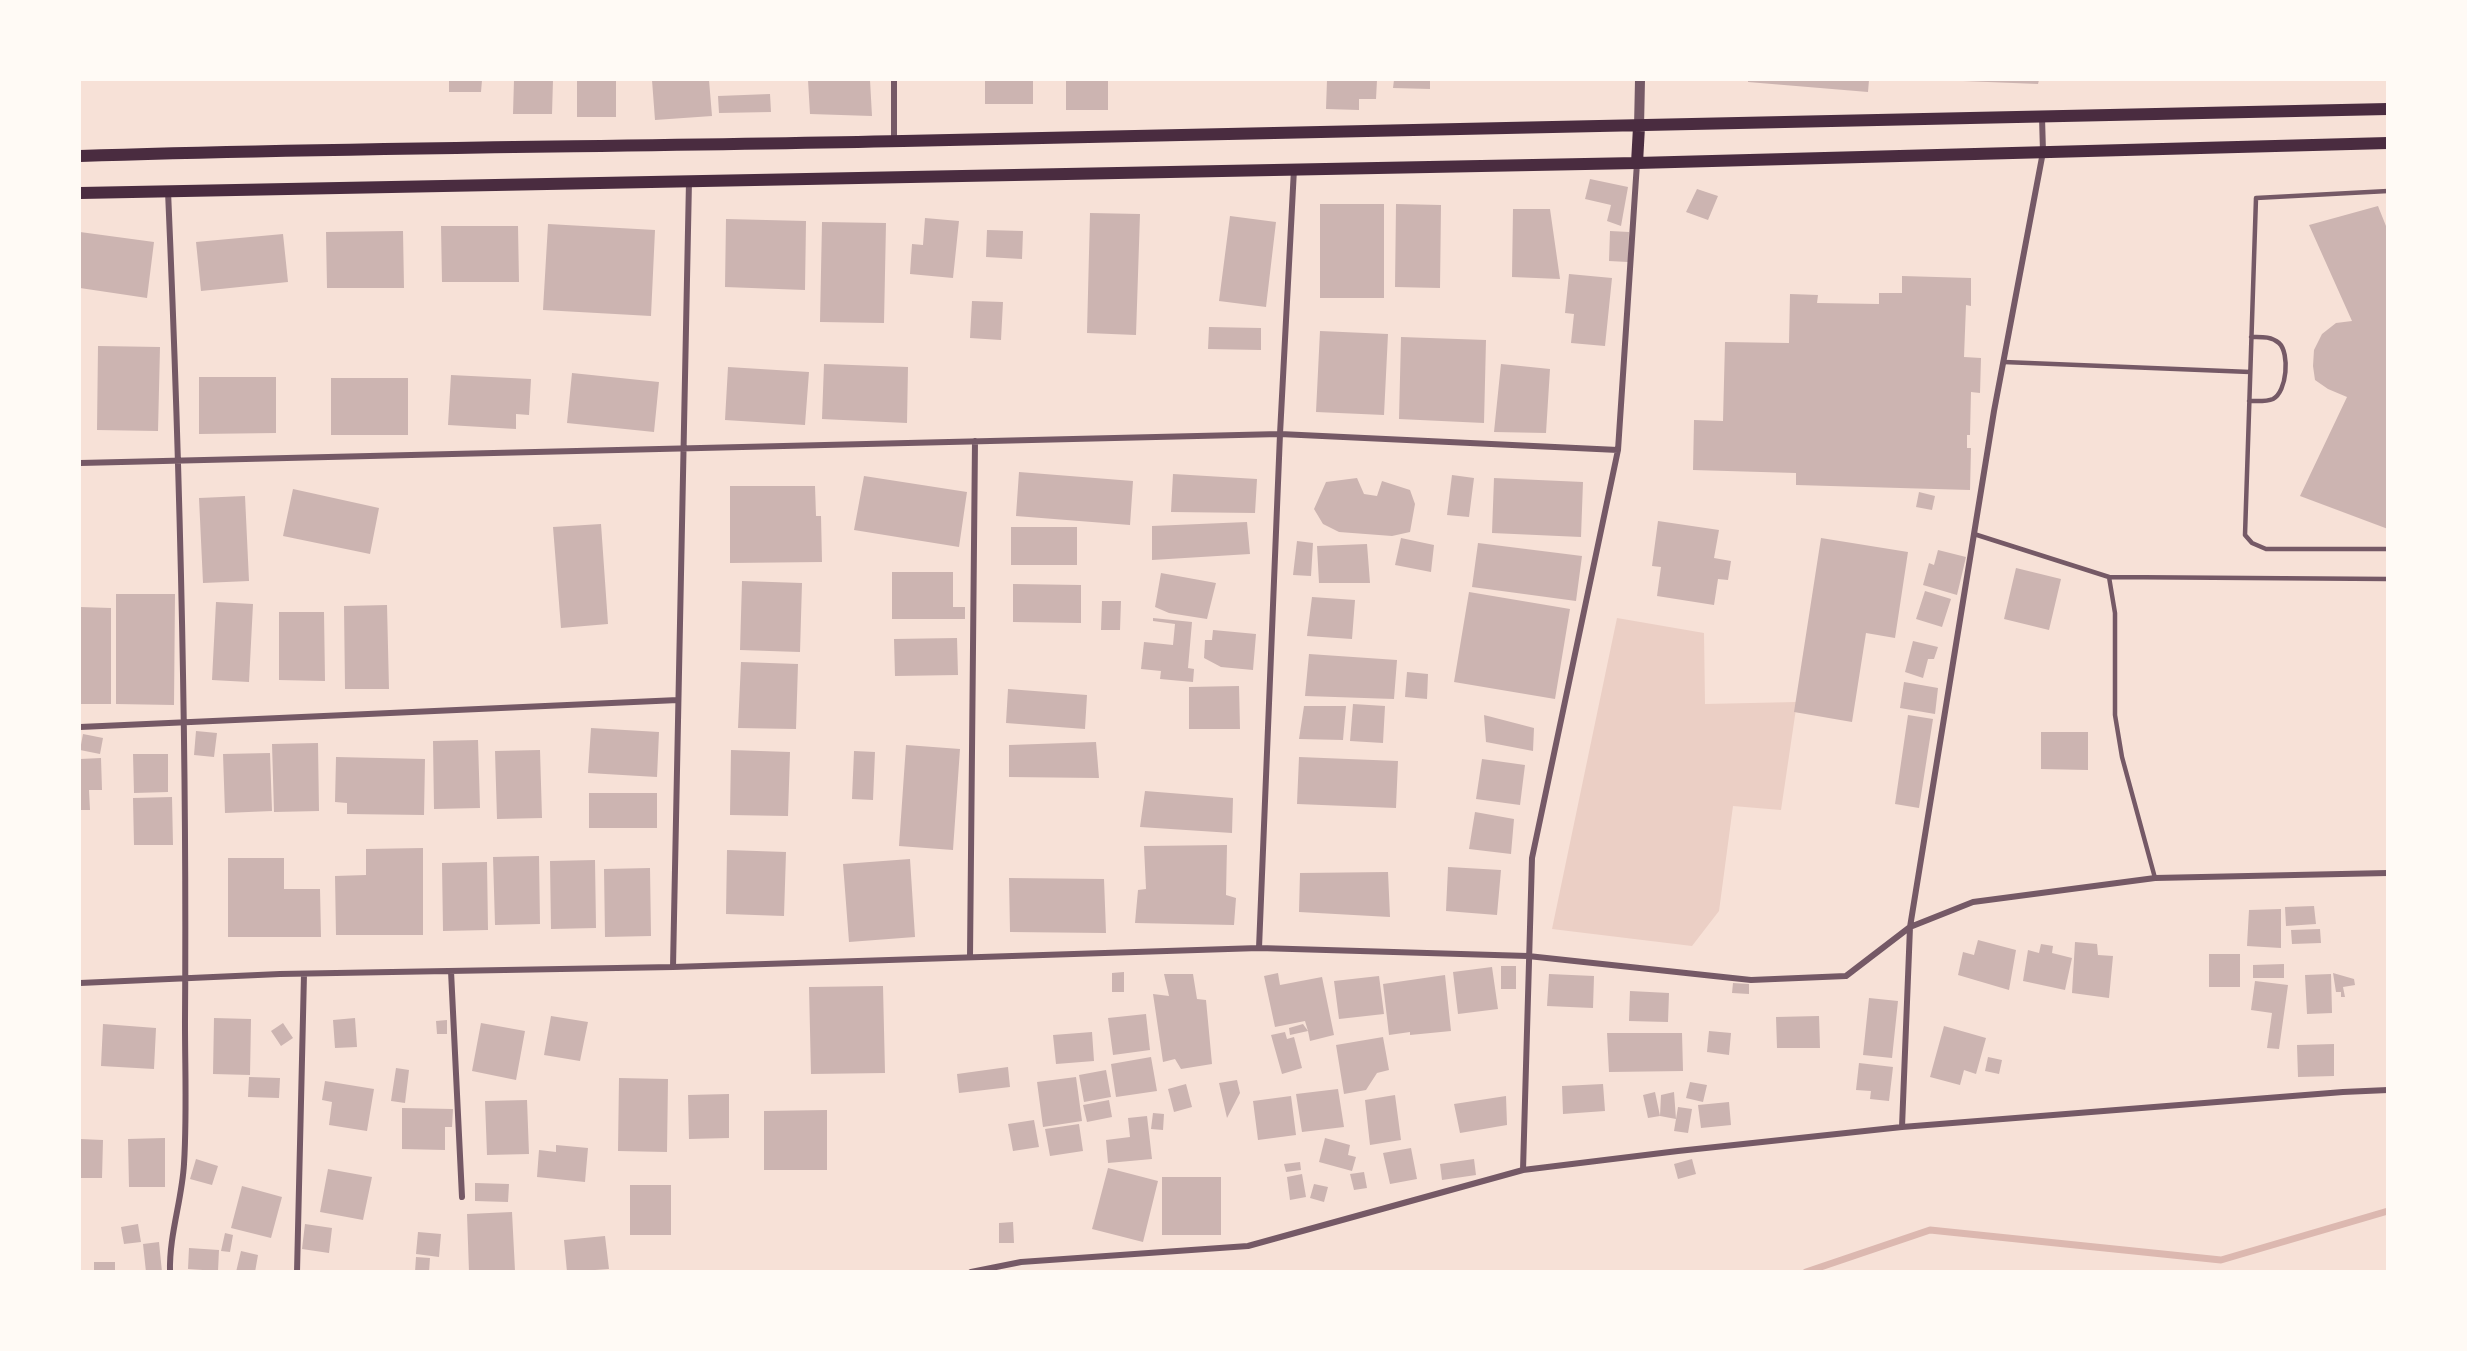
<!DOCTYPE html>
<style>
body{margin:0}
#map{position:relative;width:2467px;height:1351px;overflow:hidden;background:#f7e1d7;font-family:Manrope,sans-serif}
canvas{display:block}
.frame{position:absolute;inset:0;border:81px solid #fffaf5;pointer-events:none}
</style>
<div id="map">
<canvas width="2467" height="1351"></canvas>
<div class="frame"></div>
</div>
<script>
const ctx = document.querySelector('canvas').getContext('2d');
ctx.lineJoin = 'round';
function fill(path, color) { ctx.fillStyle = color; ctx.fill(path, 'evenodd'); }
function strokePath(path, color, width, dash) { ctx.strokeStyle = color; ctx.lineWidth = width; ctx.lineCap = dash ? 'butt' : 'round'; ctx.setLineDash(dash || []); ctx.stroke(path); }
const green = new Path2D(`
 M1617,618l87,15 1,71 92,-2 -16,108 -48,-4 -14,105 -27,35 -140,-17z`);
const stream = new Path2D(`
 M1806,1272l124,-42 291,30 167,-49`);
const building = new Path2D(`
 M449,80h33l-1,12h-32z
 M514,80h39l-1,34h-39z
 M577,80h39v37h-39z
 M652,80h57l3,36 -57,4z
 M808,80h62l2,36 -62,-2z
 M985,80h48v24h-48z
 M1066,80h42v30h-42z
 M1327,80h50l-1,19h-17v11l-33,-1z
 M1394,80h36v9l-37,-1z
 M1748,80h121l-1,12 -120,-10z
 M1963,80h76l-1,4 -75,-3z
 M770,94l1,18 -52,1 -1,-17z
 M1590,179l38,8 -7,39 -14,-5 4,-16 -26,-6z
 M1697,189l21,7 -10,24 -22,-8z
 M1320,204h64v94h-64z
 M1396,204l45,1 -1,83 -45,-1z
 M2378,206l10,25v298l-88,-33 47,-99 -19,-8 -13,-9 -2,-14 1,-16 8,-16 14,-11 16,-2 -43,-96z
 M1513,209h37l10,70 -48,-2z
 M1090,213l50,1 -4,121 -49,-2z
 M1230,216l46,6 -10,85 -47,-6z
 M925,218l34,3 -6,57 -43,-4 2,-30 11,1z
 M726,219l80,2 -1,69 -80,-3z
 M822,222l64,1 -2,100 -64,-1z
 M548,224l107,6 -4,86 -108,-6z
 M441,226h77l1,56h-77z
 M987,230l36,1 -1,28 -36,-2z
 M403,231l1,57h-77l-1,-56z
 M1610,231l19,1 -1,30 -19,-1z
 M80,232l74,10 -7,56 -67,-10z
 M283,234l5,48 -87,9 -5,-49z
 M1569,274l43,4 -7,68 -34,-3 3,-29 -9,-1z
 M1902,276l69,2v28l-5,-1 -2,52 17,1 -1,35 -9,-1 -1,43h-3v13h4l-1,42 -174,-5v-12l-103,-3 1,-50 29,1 2,-79 64,1 1,-49 28,1 -1,8 62,1v-11h23z
 M972,301l31,1 -2,38 -31,-2z
 M1209,327l52,1v22l-53,-1z
 M1320,331l68,3 -4,81 -68,-3z
 M1401,337l85,3 -2,83 -85,-4z
 M98,346l62,1 -2,84 -61,-1z
 M824,364l84,3 -1,56 -85,-4z
 M1501,364l49,5 -4,64 -52,-1z
 M728,367l81,5 -4,53 -80,-5z
 M572,373l87,9 -5,50 -87,-9z
 M451,375l80,4 -2,36 -13,-1v15l-68,-4z
 M199,377h77v56l-77,1z
 M331,378h77v57h-77z
 M1019,472l114,9 -3,44 -114,-9z
 M1173,474l84,5 -2,34 -84,-1z
 M1452,475l22,3 -5,39 -22,-2z
 M864,476l103,16 -8,55 -105,-17z
 M1357,478l7,16 13,2 5,-15 28,9 5,14 -5,28 -18,4 -53,-4 -16,-8 -9,-15 12,-27z
 M1494,478l89,4 -2,55 -89,-4z
 M730,486h85l1,30h5l1,46 -92,1z
 M293,489l86,19 -9,46 -87,-18z
 M1919,492l16,4 -3,14 -16,-3z
 M245,496l4,85 -46,2 -4,-85z
 M1658,521l61,9 -5,28 17,3 -3,19 -10,-1 -4,26 -57,-9 4,-29 -9,-1z
 M1247,522l3,32 -98,6v-34z
 M601,524l7,100 -47,4 -8,-101z
 M1011,527h66v38h-66z
 M1401,538l33,7 -3,27 -36,-7z
 M1821,538l87,14 -13,86 -29,-5 -14,89 -58,-10z
 M1297,541l16,2 -2,33 -18,-1z
 M1478,543l104,13 -6,45 -104,-14z
 M1367,544l3,39h-51l-2,-37z
 M1938,550l28,7 -9,38 -34,-10 6,-22 5,2z
 M2016,568l45,11 -12,51 -45,-11z
 M892,572h61v35h12v12h-73z
 M1161,573l55,10 -9,36 -38,-6 -14,-6z
 M742,581l60,2 -2,69 -60,-2z
 M1013,584l68,1v38l-68,-1z
 M1925,591l26,8 -9,28 -26,-8z
 M1469,592l101,17 -15,90 -101,-17z
 M116,594h59l-1,111 -58,-1z
 M1312,597l43,3 -3,39 -45,-3z
 M1102,601h19l-1,29h-19z
 M216,602l37,2 -4,78 -37,-2z
 M387,605l2,84h-44l-1,-83z
 M80,607l31,1v96h-31z
 M279,612h45l1,69 -46,-1z
 M1153,618l39,4 -4,46 6,1 -1,13 -33,-3 1,-8 -20,-2 3,-27 29,3 2,-21 -22,-3z
 M1213,630l43,4 -3,36 -32,-3 -17,-9 1,-18h7z
 M957,638l1,37 -63,1 -1,-37z
 M1913,641l25,6 -4,12h-6l-5,19 -18,-6z
 M1309,654l88,6 -3,39 -89,-3z
 M741,662l57,2 -2,65 -58,-1z
 M1407,672l21,2 -1,25 -22,-2z
 M1904,682l34,6 -3,26 -35,-6z
 M1239,686l1,43h-51v-42z
 M1008,689l79,6 -2,34 -79,-6z
 M1353,704l32,2 -2,37 -33,-2z
 M1304,706h42l-3,34 -44,-1z
 M1484,715l50,13 -1,23 -47,-9z
 M1908,715l25,4 -14,89 -24,-4z
 M591,728l68,4 -2,45 -69,-4z
 M196,731l21,2 -3,24 -20,-2z
 M2041,732h47v38l-47,-1z
 M83,734l20,4 -3,16 -20,-4z
 M478,740l2,68 -46,1 -1,-68z
 M1096,742l3,36 -90,-1v-32z
 M318,743l1,68 -45,1 -2,-68z
 M906,745l54,4 -7,101 -54,-4z
 M540,750l2,68 -45,1 -2,-68z
 M731,750l59,2 -2,64 -58,-1z
 M854,751l21,1 -2,48 -21,-1z
 M270,753l2,58 -47,2 -2,-59z
 M133,754h35v38l-34,1z
 M336,757l89,2 -1,56 -77,-1v-11l-12,-1z
 M1299,757l99,4 -2,47 -99,-4z
 M101,758l1,32h-13l1,20h-10v-51z
 M1482,759l43,6 -5,40 -44,-6z
 M1145,791l88,7 -1,35 -92,-6z
 M589,793h68v35h-68z
 M172,797l1,48h-39l-1,-47z
 M1475,812l39,7 -3,35 -42,-5z
 M1227,845l-1,50 10,3 -2,27 -99,-2 3,-33 8,-1 -2,-43z
 M423,848v87h-87l-1,-59 31,-1v-26z
 M727,850l59,2 -2,64 -58,-2z
 M539,856l1,68 -45,1 -2,-68z
 M228,858h56v31h36l1,48h-93z
 M910,859l5,78 -66,5 -6,-78z
 M595,860l1,68 -45,1 -1,-68z
 M487,862l1,68 -45,1 -1,-68z
 M1448,867l53,3 -4,45 -51,-4z
 M650,868l1,68 -46,1 -1,-68z
 M1388,872l2,45 -91,-5 1,-39z
 M1009,878l95,1 2,54 -96,-1z
 M2314,906l2,18 -30,2 -1,-19z
 M2281,909v39l-34,-2 2,-36z
 M2320,929l1,14 -29,1 -1,-14z
 M1978,940l38,10 -7,40 -51,-15 5,-23 11,3z
 M2075,942l22,2 1,11 15,1 -4,42 -37,-5z
 M2041,944l12,2 -1,7 20,5 -7,32 -42,-9 5,-31 11,3z
 M2209,954h31v33h-31z
 M2284,964v14h-31v-13z
 M1501,966h15v23h-15z
 M1492,967l6,42 -40,5 -5,-42z
 M1124,972v20h-12v-19z
 M1278,973l2,12 42,-8 12,58 -24,6 -2,-10 -18,4 -1,-7 14,-4 5,7 -3,-10 -30,6 -11,-51z
 M2333,973l21,6 1,6 -12,2 2,10h-4v-5h-5z
 M1164,974h29l4,25 9,1 6,64 -31,5 -6,-10 -12,3 -10,-68 16,2z
 M1549,974l45,2 -1,32 -46,-2z
 M2331,974l1,39 -25,1 -2,-39z
 M1445,975l6,56 -41,4v-3l-21,3 -6,-51z
 M1379,976l5,38 -45,5 -5,-38z
 M2255,981l33,4 -9,64 -12,-1 5,-35 -21,-3z
 M1733,983l16,1v10l-17,-1z
 M883,986l2,87 -74,1 -2,-87z
 M1630,991l39,2 -1,29 -39,-1z
 M1869,998l29,3 -6,57 -29,-3z
 M1146,1014l4,36 -37,5 -5,-37z
 M551,1016l37,6 -8,39 -36,-6z
 M1819,1016l1,32h-43l-1,-31z
 M214,1018l37,1 -1,56 -37,-1z
 M355,1018l2,29 -22,1 -2,-28z
 M447,1020v14h-10l-1,-13z
 M283,1023l10,15 -12,8 -10,-15z
 M481,1023l44,8 -9,49 -44,-9z
 M103,1024l53,4 -2,41 -53,-3z
 M1944,1026l42,12 -10,36 -12,-4 -4,15 -30,-8z
 M1709,1031l22,2 -2,22 -22,-3z
 M1092,1032l2,29 -38,3 -3,-29z
 M1285,1032l2,7 7,-2 8,31 -20,6 -11,-39z
 M1607,1033h75l1,38 -74,1z
 M1383,1037l6,33 -12,3 -11,17 -22,4 -8,-49z
 M2334,1044v32l-36,1 -1,-32z
 M1151,1057l6,34 -41,6 -5,-33z
 M1988,1057l14,3 -3,14 -14,-3z
 M1859,1063l34,4 -4,34 -19,-2 1,-8 -15,-1z
 M1008,1067l2,20 -51,6 -2,-19z
 M396,1068l13,2 -4,33 -14,-2z
 M1106,1070l5,27 -27,5 -5,-27z
 M249,1077l31,1 -1,20 -31,-1z
 M1076,1077l6,44 -39,6 -6,-45z
 M619,1078l49,1 -1,73 -49,-1z
 M1237,1080l3,13 -13,25 -8,-35z
 M325,1081l49,8 -7,42 -38,-6 3,-23 -10,-2z
 M1690,1082l17,3 -4,17 -17,-4z
 M1186,1084l6,23 -18,5 -6,-23z
 M1603,1084l2,27 -42,3 -1,-28z
 M1338,1089l6,38 -42,5 -6,-38z
 M1655,1092l5,24 -12,2 -5,-23z
 M1674,1092l2,27 -16,-3 1,-21z
 M729,1094v44l-40,1 -1,-44z
 M1395,1095l6,45 -31,5 -5,-45z
 M1291,1096l5,39 -38,5 -5,-39z
 M1506,1096l1,29 -47,8 -6,-29z
 M527,1100l2,54 -42,1 -2,-54z
 M1109,1100l3,17 -25,5 -4,-17z
 M1729,1102l2,23 -30,3 -3,-23z
 M1678,1107l14,2 -4,24 -14,-2z
 M402,1108l51,1 -1,18h-7v23l-43,-1z
 M827,1110v60h-63v-59z
 M1153,1113l11,1 -1,16 -12,-1z
 M1147,1116l5,43 -44,4 -2,-23 24,-3 -2,-19z
 M1034,1120l5,27 -26,4 -5,-27z
 M1079,1124l4,27 -33,5 -5,-27z
 M165,1138v49h-36l-1,-48z
 M1325,1138l25,7 -2,10 8,2 -4,14 -33,-9z
 M80,1139l23,1 -1,38h-22z
 M556,1145l32,3 -3,34 -48,-5 2,-27 17,2z
 M1411,1148l6,31 -27,5 -7,-31z
 M196,1159l22,7 -6,19 -22,-6z
 M1474,1159l2,16 -34,5 -2,-16z
 M1692,1159l4,15 -18,5 -4,-15z
 M1300,1162l1,8 -15,2 -2,-8z
 M1108,1168l50,13 -15,61 -51,-13z
 M328,1169l44,8 -9,43 -43,-8z
 M1364,1172l3,16 -13,2 -4,-16z
 M1302,1174l4,23 -16,3 -3,-23z
 M1162,1177h59v58h-59z
 M475,1183l34,1 -1,18 -33,-1z
 M1314,1184l14,3 -4,15 -14,-4z
 M630,1185h41v50h-41z
 M242,1186l40,11 -11,41 -40,-10z
 M512,1212l3,59 -46,1 -2,-58z
 M1013,1222l1,21h-15v-20z
 M138,1224l3,18 -17,2 -3,-17z
 M305,1224l27,4 -3,25 -27,-4z
 M418,1232l23,2 -2,23 -23,-3z
 M225,1233l8,2 -3,17 -9,-1z
 M605,1236l4,33 -42,3 -3,-32z
 M159,1242l3,30h-16l-3,-28z
 M189,1248l30,2 -1,21 -30,-2z
 M241,1251l17,4 -3,17h-19z
 M416,1257l14,1 -1,14h-14z
 M94,1262h21v10h-21z`);
const service = new Path2D(`
 M2388,191l-132,7 -11,337 7,8 14,6h122
 M2004,362l246,10
 M2249,401c8,0 17,1 24,-2 14,-7 17,-46 6,-56 -8,-7 -18,-6 -28,-6
 M1974,534l135,43 6,36v102l7,42 33,121
 M2109,577l279,2`);
const minor = new Path2D(`
 M894,80v61
 M168,191c12,277 19,554 17,832 0,47 2,94 -1,141 -2,36 -15,71 -14,108
 M80,463l1200,-29 338,16
 M80,727l598,-27
 M1259,948l21,-514 14,-265
 M970,957l5,-516
 M673,967l16,-786
 M451,971l11,226
 M80,983l200,-9 393,-7 586,-19 269,8 223,24 95,-4 64,-49 63,-25 182,-24 233,-5
 M1902,1127l8,-200 84,-516 49,-259 -1,-35
 M1523,1170l9,-312 86,-408 19,-287
 M297,1272l7,-298
 M971,1272l50,-10 227,-16 275,-76 155,-19 224,-24 441,-35 45,-2`);
const tertiary = new Path2D(`
 M1639,127l1,-47`);
const secondary = new Path2D(`
 M80,156c274,-9 548,-9 823,-15 495,-9 990,-20 1485,-32
 M1637,163l2,-36
 M80,193l1557,-30 751,-20`);
fill(green, '#ebcfc5');
strokePath(stream, '#dcb8b0', 7);
fill(building, '#ccb4b1');
strokePath(service, '#755966', 4.5);
strokePath(minor, '#755966', 6);
strokePath(tertiary, '#755966', 10);
strokePath(secondary, '#4a2c40', 12);
</script>
